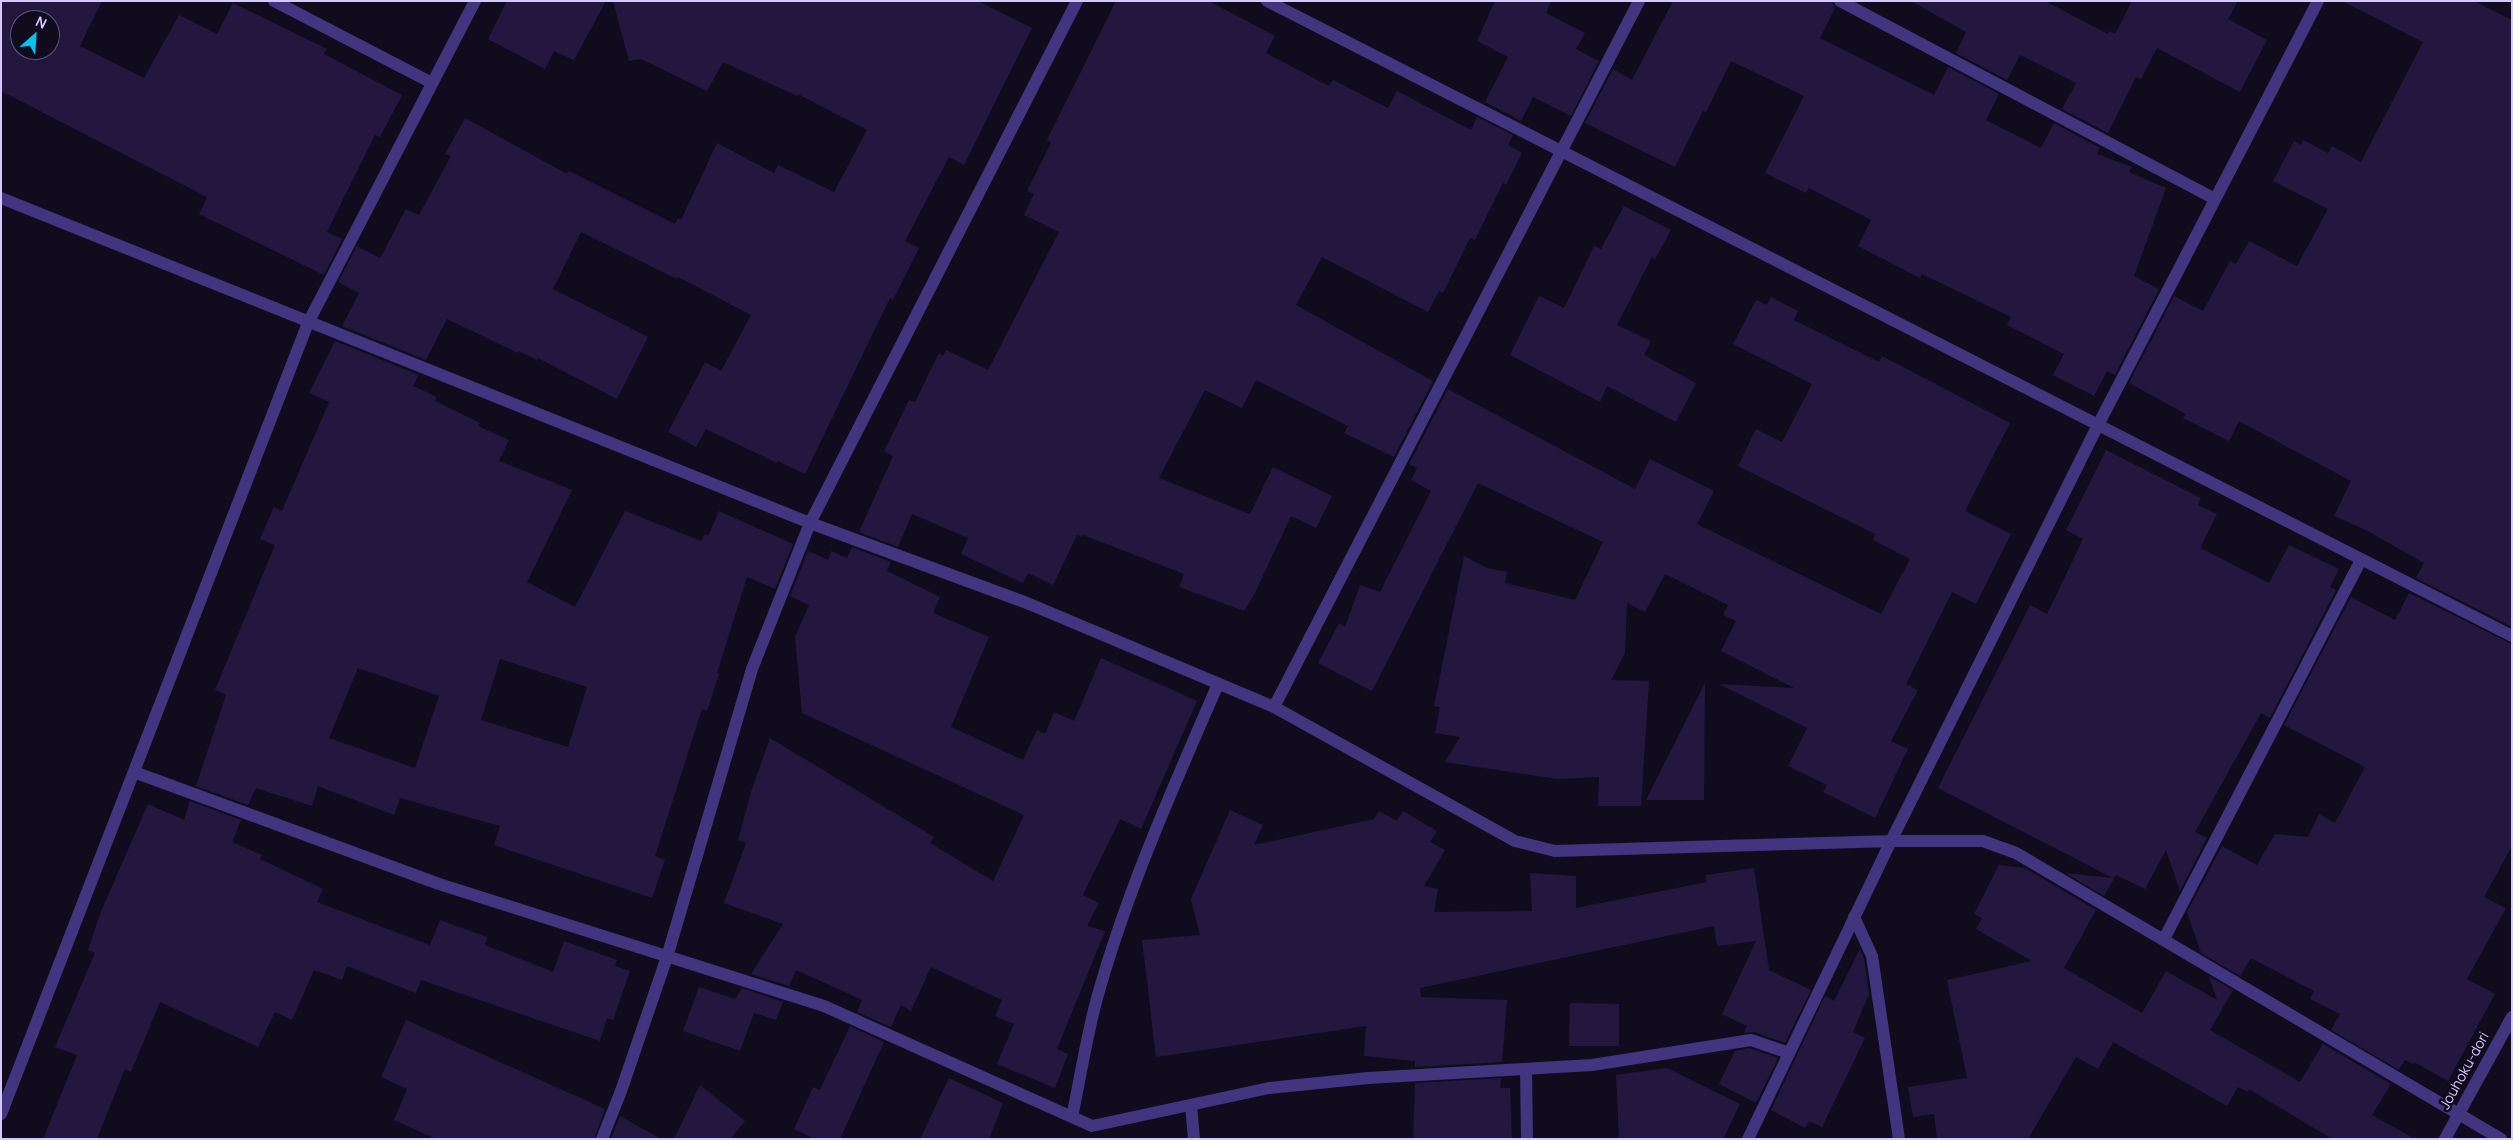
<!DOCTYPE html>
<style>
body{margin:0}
#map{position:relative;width:2513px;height:1140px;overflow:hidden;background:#110b1e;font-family:Manrope,sans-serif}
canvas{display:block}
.frame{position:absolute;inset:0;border:2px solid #d4c8ff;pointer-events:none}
.north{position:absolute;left:10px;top:10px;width:50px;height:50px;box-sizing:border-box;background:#110b1e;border:1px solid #5f5778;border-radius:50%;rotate:26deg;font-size:14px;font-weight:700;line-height:20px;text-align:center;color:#d4c8ff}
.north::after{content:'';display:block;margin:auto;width:18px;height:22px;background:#00c2f3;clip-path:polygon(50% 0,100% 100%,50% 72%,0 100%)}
</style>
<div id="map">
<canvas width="2513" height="1140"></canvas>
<div class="frame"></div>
<div class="north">N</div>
</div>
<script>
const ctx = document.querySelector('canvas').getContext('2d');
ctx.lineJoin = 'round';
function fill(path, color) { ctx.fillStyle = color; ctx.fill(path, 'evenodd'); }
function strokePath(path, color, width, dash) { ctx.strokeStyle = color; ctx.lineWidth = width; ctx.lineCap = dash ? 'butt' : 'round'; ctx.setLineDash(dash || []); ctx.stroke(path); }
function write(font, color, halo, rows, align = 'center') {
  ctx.font = font + ' Manrope,sans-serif'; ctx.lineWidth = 5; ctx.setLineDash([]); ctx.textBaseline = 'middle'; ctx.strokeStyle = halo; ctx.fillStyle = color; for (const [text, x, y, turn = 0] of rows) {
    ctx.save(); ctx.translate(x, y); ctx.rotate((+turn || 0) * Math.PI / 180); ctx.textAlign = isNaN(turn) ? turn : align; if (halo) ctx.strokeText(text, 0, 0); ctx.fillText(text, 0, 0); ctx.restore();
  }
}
const building = new Path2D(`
 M1,1h101l-22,45 64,32 35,-63 38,19 16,-31 94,46 -3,5 78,41 -22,42 -5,-2 -48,97 15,7 -18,36 -125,-61 8,-17 -206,-106zM20,20h30v30h-30z
 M507,1h99l-32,59 -20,-9 -9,18 -57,-30z
 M613,1h365l54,27 -68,137 -15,-8 -44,84 14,7 -26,52 -3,-2 -85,176 -27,-13 -1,2 -71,-34 -10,18 -28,-15 37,-70 16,9 30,-56 -73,-38 -1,2 -96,-47 -28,57 95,48 -31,62 -79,-41 -1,2 -18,-9 -1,2 -71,-34 -21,41 -84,-34 17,-33 -21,-11 19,-36 23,12 26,-49 13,6 32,-59 -6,-2 20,-36 102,56 2,-3 106,53 3,-6 3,2 36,-77 57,30 4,-8 56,27 33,-62 -69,-36 -1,2 -74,-34 -16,29 -66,-32 -12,2z
 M1116,1h93l66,35 -9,17 63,33 4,-6 55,28 9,-17 74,39 6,-13 36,18 -5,10 14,8 -16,32 -3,-2 -28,57 -5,-2 -27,55 -4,-2 -11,21 -106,-55 -26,48 137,76 -39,76 -50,-24 4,-7 -92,-46 -14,28 -37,-18 -46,88 91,36 23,-47 59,29 -16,32 -25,-12 -37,79 -10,16 -65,-24 5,-13 -101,-39 -1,2 -5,-2 -24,50 -25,-12 -5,10 -62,-29 7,-16 -56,-24 -14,33 -39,-15 34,-76 -9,-5 25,-51 6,2 24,-49 4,3 3,-6 42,20 71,-138 -35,-17 10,-21 -7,-3 24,-48 -4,-3z
 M1495,1h56l-5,12 39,20 -9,16 23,12 -28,55 -38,-19 -12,24 -36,-19 23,-45 -31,-16z
 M1673,1h159l3,7 -15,30 114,57 14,-28 51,27 -13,26 55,28 13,-25 46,25 -3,6 35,13 -3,5 37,16 -32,88 25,13 -44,86 -8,-4 -13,25 -41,-21 11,-21 -57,-29 4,-8 -89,-43 -2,4 -62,-32 13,-26 -62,-32 -3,5 -41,-20 39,-77 -73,-35 -25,51 -3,-1 -28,56 -90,-44 28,-54 19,11z
 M1911,1h134l63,33 1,-3 6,3 17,-33h106l-10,18 39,21 -27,52 -83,-44 -16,31 -5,-2 -28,56 -46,-24 14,-26 -56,-28 -13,25 -51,-27 10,-21z
 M2342,1h132l38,19v607l-96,-49 8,-15 -58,-33 -32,-14 17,-35 -112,-60 -10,20 -46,-23 3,-4 -57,-31 45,-87 29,15 27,-50 6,3 13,-23 48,25 31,-57 -55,-28 21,-40 7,4 2,-5 25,13 4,-7 29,16 62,-120z
 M1624,206l47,24 -16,29 -3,-2 -35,68 34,16 -7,14 52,28 -20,39 -69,-36 -7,16 -90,-47 29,-59 25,12 30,-62 7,3z
 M1771,297l27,14 -4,9 85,42 3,-6 128,67 -45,88 46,23 -35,70 -24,-12 -46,92 12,6 -27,51 17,8 -33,69 -52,-26 4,-7 -39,-19 19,-38 -88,-44 75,4 -73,-37 15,-30 -13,-6 5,-10 -63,-31 -20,38 -18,-9 -2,50 -14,27 38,1 -8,125h-43l1,-29 -42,2 -112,-17 15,-25 -25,-4 5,-26 -6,-1 30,-150 23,12 20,4 -2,11 70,17 28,-58 -125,-59 -106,208 -54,-28 21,-40 6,4 15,-42 20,7 51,-101 -20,-11 6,-12 -8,-4 39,-75 187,100 15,-30 64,32 -17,33 184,90 29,-55 -37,-19 2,-6 -137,-68 18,-37 26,13 30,-58 -79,-40 23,-44 11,5z
 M335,341l84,34 -6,11 24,11 -2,4 45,22 -2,3 31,14 -10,21 73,29 -45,92 48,25 50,-96 76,30 4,-7 3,2 11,-25 74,33 -18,45 -28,-12 -30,96 2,1 -12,37 -5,-2 -47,147 10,4 -13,38 -158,-53 6,-19 -100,-28 -6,17 -76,-29 -6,20 -56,-18 -8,17 -52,-19 30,-91 -11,-5 60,-145 -15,-6 14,-32 8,4 47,-109 -20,-9zM500,659l87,28 -19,60 -87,-27zM358,668l81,28 -24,72 -86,-30z
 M2106,450l95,48 -3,7 19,9 -17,34 69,35 20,-38 50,24 -9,18 6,3 -66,128 -9,-5 -66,119 12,6 -27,53 -14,-41 -21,39 -29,-14 -12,21 -39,-23 48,5 -175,-90 92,-183 17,9 36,-75 -17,-9z
 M852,547l39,15 -4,9 53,26 -7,16 56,24 -38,90 72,33 14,-30 8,4 9,-22 20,9 27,-63 96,43 -56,128 -21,-10 -37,76 16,8 -12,23 18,5 -48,118 11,5 -13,34 -58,-24 17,-40 -19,-8 7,-16 -71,-33 -20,44 -10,-6 -10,22 -34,-15 5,-12 -66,-30 -7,16 -38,-12 32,-50 -59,-21 22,-60 -8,-3 13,-48 19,-54 164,99 -4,6 63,38 31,-66 -222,-102 -7,-76 14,-32 -19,-9 18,-45 20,9 3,-9 16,7z
 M2409,593l103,51v202l-28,51 22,11 -39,71 28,15 -47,87 -34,-19 -1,2 -8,-4 -6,10 -68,-40 9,-16 -30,-15 4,-8 -63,-33 -11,18 -39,-23 -14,-41 35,-66 35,19 18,-31 33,3 11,-23 16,9 30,-56 -81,-42 67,-128 44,23z
 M1705,683l-1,117h-58z
 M190,801l51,19 -9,22 30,13 -2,4 63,30 -6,13 76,29 37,14 10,-25 47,17 -2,8 68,27 11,-31 53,19 -2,6 15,5 -17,49 -6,-2 -7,23 -179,-61 -5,13 -69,-27 -5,14 -28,-10 -22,50 -17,-8 -17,35 -98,-45 -29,70 -6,-3 -28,70h-54l34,-84 -22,-8 40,-94 -7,-3 12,-36 48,-110 36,16z
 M1230,810l33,15 -9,20 120,-26 5,-8 18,10 6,-10 34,20 -7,11 15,8 -21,36 14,3 -4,23 98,-1 -2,-38 46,3v32l131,-26 -1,-7 48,-7 15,102 42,20 -26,53 -31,-11 -10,1 3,-7 -25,-12 34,-73 -39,5 -3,-20 -294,62 1,9 86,3 -5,62 -87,5v-6l-51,-5 2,-30 -210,31 -14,-117 58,-5 -9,-36z
 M1999,865l26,3 71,42 -32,58 78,45 24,-42 51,29 -8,-24 24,14 -23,40 90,52 23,-38 68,40 -19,31 43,24h-83l-83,-50 -1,3 -10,-5 -11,19 -114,-64 -15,27 -22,-12 -48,82h-91l-3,-25 -21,3 -5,-30 59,-9 -20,-98 85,-19 -56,-32 6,-11 -8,-4z
 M1860,949l4,9 5,36 -16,38 12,6 -43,89 -13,-6 -4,7 -34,-18 54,-114 9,5z
 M699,987l36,12 7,-11 41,14 -7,18 -22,-7 -14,38 -57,-20z
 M1570,1003l49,1v42h-50z
 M406,1020l199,89 -11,30h-158l-42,-19 13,-31 -26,-12z
 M850,1026l34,16 -44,97h-25l-21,-10 19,-42 7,3z
 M1750,1048l28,10 -22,45 -37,-19 16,-33z
 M1667,1068l73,36 -17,35h-104l-3,-64z
 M949,1078l54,25 -14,36h-69z
 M1501,1078l-1,10h10l2,51h-99l2,-56z
 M700,1085l45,36 -15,18h-56z
 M620,1116l41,23h-50z`);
const minor = new Path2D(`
 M274,1l158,82
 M1267,1c416,210 829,425 1245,635
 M1840,1l375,198
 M1,198l809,325 217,80 247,104 241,134 40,10 336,-10h92l33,12 485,286
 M1274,707l365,-706
 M134,772l305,112 385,122 268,120 177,-38 99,-10 224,-13 159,-25 38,13
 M1854,917l18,39 27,183
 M2164,939l197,-379
 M1526,1069l1,70
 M1191,1105l3,34
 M1,1114l307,-791 167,-322
 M1072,1117c8,-38 14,-77 24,-115 30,-110 77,-214 122,-318
 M602,1139l19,-48 46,-134 85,-288 58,-146 267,-522
 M1748,1139l143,-298 206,-414 221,-426
 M2445,1139l67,-122`);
const streetNames = [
 ["Jouhoku-dori",2465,1071,-61]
];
fill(building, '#23173f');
strokePath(minor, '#40357e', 12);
write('14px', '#d4c8ff', '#110b1e', streetNames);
</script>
